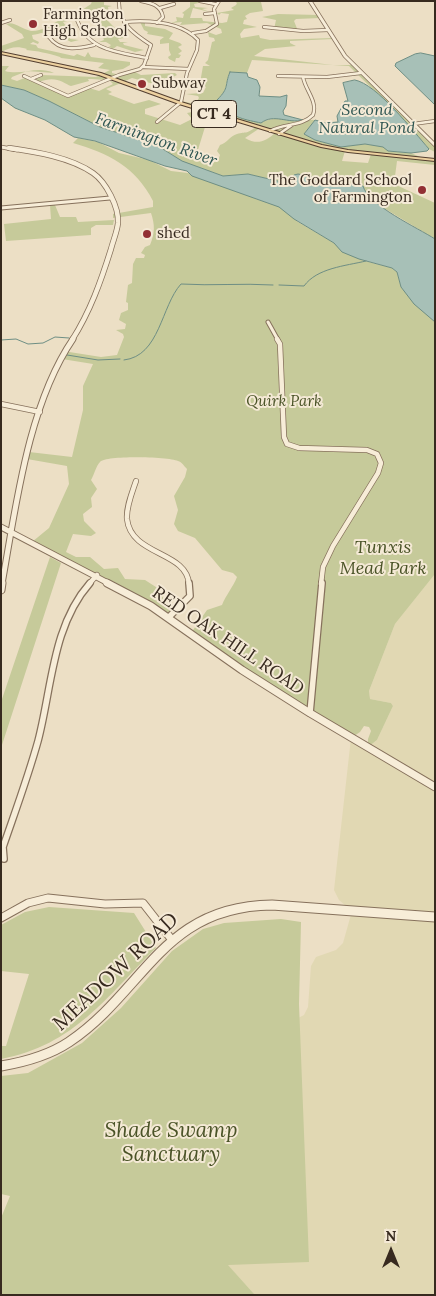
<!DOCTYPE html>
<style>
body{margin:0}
#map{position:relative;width:436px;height:1296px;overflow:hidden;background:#ecdfc5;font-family:Lora,serif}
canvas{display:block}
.frame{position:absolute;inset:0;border:2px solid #372a1f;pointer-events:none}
.north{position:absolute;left:366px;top:1226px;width:50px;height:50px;-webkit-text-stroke:4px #f4e9d5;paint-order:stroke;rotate:0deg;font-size:14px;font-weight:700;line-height:20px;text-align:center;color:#372a1f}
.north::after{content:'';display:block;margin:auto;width:18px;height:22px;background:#372a1f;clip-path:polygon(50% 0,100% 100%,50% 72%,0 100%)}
</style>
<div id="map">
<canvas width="436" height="1296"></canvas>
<div class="frame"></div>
<div class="north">N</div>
</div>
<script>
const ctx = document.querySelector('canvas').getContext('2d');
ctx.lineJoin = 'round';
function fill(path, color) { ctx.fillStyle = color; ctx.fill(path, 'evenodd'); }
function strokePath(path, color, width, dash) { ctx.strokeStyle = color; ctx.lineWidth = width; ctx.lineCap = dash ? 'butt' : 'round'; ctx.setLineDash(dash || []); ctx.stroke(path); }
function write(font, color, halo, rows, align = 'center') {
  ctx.font = font + ' Lora,serif'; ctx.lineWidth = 4; ctx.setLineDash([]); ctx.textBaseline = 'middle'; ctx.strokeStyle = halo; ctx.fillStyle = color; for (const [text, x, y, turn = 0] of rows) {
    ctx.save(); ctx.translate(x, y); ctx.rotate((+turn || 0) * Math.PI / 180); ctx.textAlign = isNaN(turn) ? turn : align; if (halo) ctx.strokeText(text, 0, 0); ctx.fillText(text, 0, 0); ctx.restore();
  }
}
const farmland = new Path2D(`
 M435,574v721h-180l-95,-104 132,-170 12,-6 4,-8 3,-41 5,-9 20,-7 7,-7 9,-32 -13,-11 -5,-10 17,-152 17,9 9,-7 16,-34 -2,-3 -21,-4 -1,-8 26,-67z`);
const green = new Path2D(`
 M92,1h12v4l8,1 -4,1 1,6 -8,1 14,14 -2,2 2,4h6l3,4 -6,1 2,3h8l-5,1 1,2 20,5 -9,2 -18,-6 -4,3 -4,-2 2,-2 -5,-3h-7l5,-2 -1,-3 -15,-23 -11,2 -1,3 -13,3 3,4h-4l1,4 9,5 -3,1 1,3 9,1 -8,2 -13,-7 3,-3c-13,-3 -18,2 -29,3l1,4 6,3 -1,2 -5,-2 -3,2 6,1 2,3 36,8 3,-2 8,3 3,-5 3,5 39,5v3l-7,4 -11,2v2l7,2 14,-4 8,4 34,-2 2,2 -12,6 3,2 -7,3 -29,-8 -9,4 -11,-4c-8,3 -15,1 -24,1l1,2 -18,5c-8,-3 -15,-11 -32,-4l29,14 21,-8 10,3 14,-7 -3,-3 11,2 -15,6 6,3 -4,2 26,10 15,-4 12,4 -16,5v5l35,11 12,-6 -5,-6 15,-3 -22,-7 1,-2 19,4v-2l-3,-2 2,-3 -1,-2 -12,-2 17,-1 3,-6 -6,-4 3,-17h7l-5,-3 3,-3 4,-18 3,-1 -1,-3 -5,-1 -1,-5 8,3 6,-2 -1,-4 -14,-6 -27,2 2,-3 -11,1 6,-2 -1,-4 7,1 1,-4 -2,-1 8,-6v-6h17l-13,3 1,3 13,1 -6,1 8,3 -17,-4 -3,10h12l1,3 19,2 5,-1 2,-8 -8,-1 -2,2 -2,-2 17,-3 -3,-2 5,-3 1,-2 -3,-2h31l-4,1 2,9 -13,2 -5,3 2,3 -3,1 -1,4 14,3 -13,2 -4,5 1,4 18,-3 1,3 10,2 63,-2v1l-43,2v2l6,3 -31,3 -11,7 79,9h20l82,80v7l-6,-3 -31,-35 -49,-48 -97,-6 -5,13 -17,-1c-6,14 0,15 -13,28l47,21 13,-3 38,2 -11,14 11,6 26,7 24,-3 18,3 6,4 22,2 14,6 10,1v5l-38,-4 -3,23 41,19v36l-53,-32 -17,-16 -23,-10 -44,-7 -12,9 -38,-9 -25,2 -28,-10 -12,-2 -9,-8 -16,-10 -58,-19 -51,-26 -25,-11 -23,-5v-19h8l-4,5c17,5 32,-6 49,2l-27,-2 -15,6 -1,2 6,2 10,-4 5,2 9,-4 55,2 14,-7 -12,-2 6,-5 -43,-5 -1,-1c-13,-4 -22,-6 -34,-7l1,-1c-10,-3 -16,-2 -26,3v-6l23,-8 -2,-4 -16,-10c8,-3 15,5 25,7 9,1 19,-6 27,-10l-3,-1 21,-6 15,-10zM205,111l51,16c-11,8 -9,4 -19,7 -7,2 -10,9 -17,11l-3,6 3,4 -1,3h-9l-13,-5 8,-26 -2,-5 5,-1 3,-7zM260,128l15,5c-10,9 -18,12 -30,5zM345,151l26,3 -3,9 -26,-2z
 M278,14l41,1 1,3 -24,1 -2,2 4,10 -24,-2 2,-9 -14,-3z
 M140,22l5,1v3l20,3 8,4 -4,6 11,4 2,2 -4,2 4,4 -4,3 3,1 -2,3h-3l-1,4 -6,-3 -1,-2 3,-2 -2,-5v-7l-9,1v-4l4,-3 -17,-3 1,-2 -4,-2z
 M78,138l20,4 21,11 30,7 22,11 17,2 57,20 11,6 24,7 18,16 67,39 27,7 5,4 4,15 34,32v255l-40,50 -26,67 1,8 21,4 2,3 -16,34 -9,7v-8l3,-8 -2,-4 -5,-1 -4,6 -9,6 -160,-105 16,-23 15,-5c4,-10 11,-18 15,-28l-4,-4 -11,-3 -27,-32 -17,-7 -4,-7 4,-14 -4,-14 11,-19 2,-8c-3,-3 -5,-7 -9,-8 -10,-4 -71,-6 -78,1 -4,4 -6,13 -9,18l6,9 -6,9 1,9 -9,7 1,7 12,12 -5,3 -18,-2 -7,18 10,5h14l14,12 14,-1 7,11 20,1 14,9 5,11 13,9 -8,8 -137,-75 17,-14 20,-44 -2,-18 -40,-7 2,-7 43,5 11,-47v-24l10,-22 -31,-5 -2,-2 3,-6 38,6 16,-2 7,-18 -1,-3 -7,-4 9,-1 1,-5 -7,-4 2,-7 7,-3v-7l-2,-1 2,-17 4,-2 1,-19 3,-6h8l1,-3 -4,-2 4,-6 5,-2c5,-12 5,-20 1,-32l-38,5v-4l40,-7v-6c-17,-34 -45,-48 -80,-58z
 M50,205h5l5,12h16l2,5 36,-2 -1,5h-17l-5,3v7l-85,6 -2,-17 47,-5z
 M50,557l11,6 -60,185v-46z
 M49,907l85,6 22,35c-50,49 -81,97 -155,111v-13h5l23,-72 -28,-3v-46l24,-13z
 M281,919l20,3 -2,82 10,258 -81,3 27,30h-254v-77l9,-22 -9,-2v-118l27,-3 54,-30 39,-35 51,-57 31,-22 21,-6z`);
const water = new Path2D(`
 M421,53l14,3v49l-40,-39 1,-3 19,-9z
 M230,72l17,1 1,4 9,3 3,7 -1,9 21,1 7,-2 -1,11 -3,5 1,4 19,5c-15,4 -29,-7 -42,3 -13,-3 -32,-5 -36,-19l-8,-4c13,-13 7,-14 13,-28z
 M355,80c22,4 58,51 74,69l-2,2 -16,2 -23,-2 -5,-4 -18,-3 -24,3 -26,-7 -11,-6 11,-14 11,3 12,-1 -1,-6 8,-15h3l-5,-18z
 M1,85l23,5 25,11 51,26 58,19 24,15 41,15 25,-2 38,9 8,-8 4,-1 65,12c5,19 55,42 72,53v83l-21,-18 -13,-17 -4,-15 -5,-4 -33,-9 -17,-7 -8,-9 -40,-24 -15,-12 -87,-31 -5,-5 -22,-5 -70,-25 -21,-4 -29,-17 -30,-12 -14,-10z`);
const stream = new Path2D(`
 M279,285l25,1c13,-18 41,-20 62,-25
 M1,340l15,-1 12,5 15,-1 12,-6 14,1
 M67,355l31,5 22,-1
 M124,360c36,-4 37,-54 57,-76 31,2 61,-1 92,1`);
const minorFar4 = new Path2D(`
 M141,1c10,2 20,4 22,16l-6,6
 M200,1l15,3
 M160,8l14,-4
 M205,14l10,-1
 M76,17c11,34 41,35 71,41
 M124,22c25,-2 56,-1 74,18l-1,10 -10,23 -6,29 -24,20
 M1,23l9,-3
 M264,27l39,4 25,-1
 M193,33l13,-2 11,-7 -3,-15 5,-8
 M49,37c11,15 28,12 45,8
 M143,67l46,2
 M24,76l44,20 51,-21 21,-6 4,-4 7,-20c-17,-11 -33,-22 -32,-44
 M278,76l49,1 34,-4
 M31,79l10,-4
 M413,124l22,-3
 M270,131c14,-8 31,-4 43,-16 5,-14 -8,-25 -10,-38
 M279,134l13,-9`);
const minorFar3 = new Path2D(`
 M1,208l109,-10
 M268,322l10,18`);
const minorFar2 = new Path2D(`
 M277,339l3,5 4,93 3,7 12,4 68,2 10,4 4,9 -3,10 -45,73 -10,21 -2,17
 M1,404l39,8
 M136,481c-4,12 -10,26 -9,38 4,37 60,32 62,65
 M89,584l8,-9`);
const minorFar1 = new Path2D(`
 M169,617l21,-21 -1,-13
 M310,713l12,-130
 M4,859l-1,-12c12,-35 25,-70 35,-106 14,-53 14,-115 52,-158`);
const minor = new Path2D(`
 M1,918l27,-15 20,-5 57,6 38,-1 29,37`);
const tertiaryFar4 = new Path2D(`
 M310,1l35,55 90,89
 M1,147l16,3`);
const tertiaryFar3 = new Path2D(`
 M9,148c27,4 61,9 84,25 13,9 26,34 25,50 -1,9 -5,18 -7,26 -10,32 -21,63 -39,91`);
const tertiaryFar2 = new Path2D(`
 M1,527l109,57
 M2,584c14,-78 26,-179 71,-245`);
const tertiaryFar1 = new Path2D(`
 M107,583l44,23 91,64 68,43 125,74
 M1,590l1,-7`);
const tertiary = new Path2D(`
 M1,1066c24,-4 47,-10 68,-24 76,-51 93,-136 203,-137l163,12`);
const primary = new Path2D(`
 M1,52l100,21 80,29 141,43 26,5 87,9v2l-87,-9 -27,-5 -142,-43 -80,-29 -98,-21z`);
const markers = [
 [33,24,5,"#922f34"],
 [142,84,5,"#922f34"],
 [422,190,5,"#922f34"],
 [147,234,5,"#922f34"]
];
const farPoinames = [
 ["Farmington",43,15],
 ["High School",43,32],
 ["Subway",152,84],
 ["The Goddard School",412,181,"right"],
 ["of Farmington",412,198,"right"],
 ["shed",157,234]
];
const farParknames = [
 ["Quirk Park",284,402]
];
const farWaternames = [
 ["Second",367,110],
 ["Natural Pond",367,128],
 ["Farmington River",156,140,20]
];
const shields = [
 [214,114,45]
];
const shieldNames = [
 ["CT 4",214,114]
];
const parkNames = [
 ["Tunxis",383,548],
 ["Mead Park",383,569]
];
const streetNames = [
 ["RED OAK HILL ROAD",228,641,34]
];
const nearStreetnames = [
 ["MEADOW ROAD",116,972,-43]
];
const nearParknames = [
 ["Shade Swamp",171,1131],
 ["Sanctuary",171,1155]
];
fill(farmland, '#e1d8b3');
fill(green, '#c6ca9a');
fill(water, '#a7c0b7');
strokePath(water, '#6e8e84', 1);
strokePath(stream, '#6e8e84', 1);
strokePath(minorFar4, '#86715c', 4);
strokePath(minorFar3, '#86715c', 5);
strokePath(minorFar2, '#86715c', 6);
strokePath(minorFar1, '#86715c', 8);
strokePath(minor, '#86715c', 9);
strokePath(tertiaryFar4, '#86715c', 4.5);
strokePath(tertiaryFar3, '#86715c', 6);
strokePath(tertiaryFar2, '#86715c', 7);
strokePath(tertiaryFar1, '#86715c', 9);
strokePath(tertiary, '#86715c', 11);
strokePath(primary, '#543f30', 2);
strokePath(minorFar4, '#f7edd8', 2.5);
strokePath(minorFar3, '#f7edd8', 3);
strokePath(minorFar2, '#f7edd8', 4.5);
strokePath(minorFar1, '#f7edd8', 5.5);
strokePath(minor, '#f7edd8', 7);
strokePath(tertiaryFar4, '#f7edd8', 3);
strokePath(tertiaryFar3, '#f7edd8', 4.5);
strokePath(tertiaryFar2, '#f7edd8', 5);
strokePath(tertiaryFar1, '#f7edd8', 7);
strokePath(tertiary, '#f7edd8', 9);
fill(primary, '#edd19f');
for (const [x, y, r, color] of markers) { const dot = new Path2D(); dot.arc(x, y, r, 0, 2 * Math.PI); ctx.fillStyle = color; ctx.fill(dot); strokePath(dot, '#f4e9d5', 2); }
write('15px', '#372a1f', '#f4e9d5', farPoinames, 'left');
write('italic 15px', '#4a5327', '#f4e9d5', farParknames);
write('italic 16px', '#2f5652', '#f4e9d5', farWaternames);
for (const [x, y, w] of shields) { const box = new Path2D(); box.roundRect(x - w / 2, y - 13.5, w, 27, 4); ctx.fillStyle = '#f4e9d5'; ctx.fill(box); strokePath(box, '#372a1f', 1); }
write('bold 16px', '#372a1f', null, shieldNames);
write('italic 18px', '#4a5327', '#f4e9d5', parkNames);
write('18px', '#372a1f', '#f4e9d5', streetNames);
write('21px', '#372a1f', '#f4e9d5', nearStreetnames);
write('italic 21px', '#4a5327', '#f4e9d5', nearParknames);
</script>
